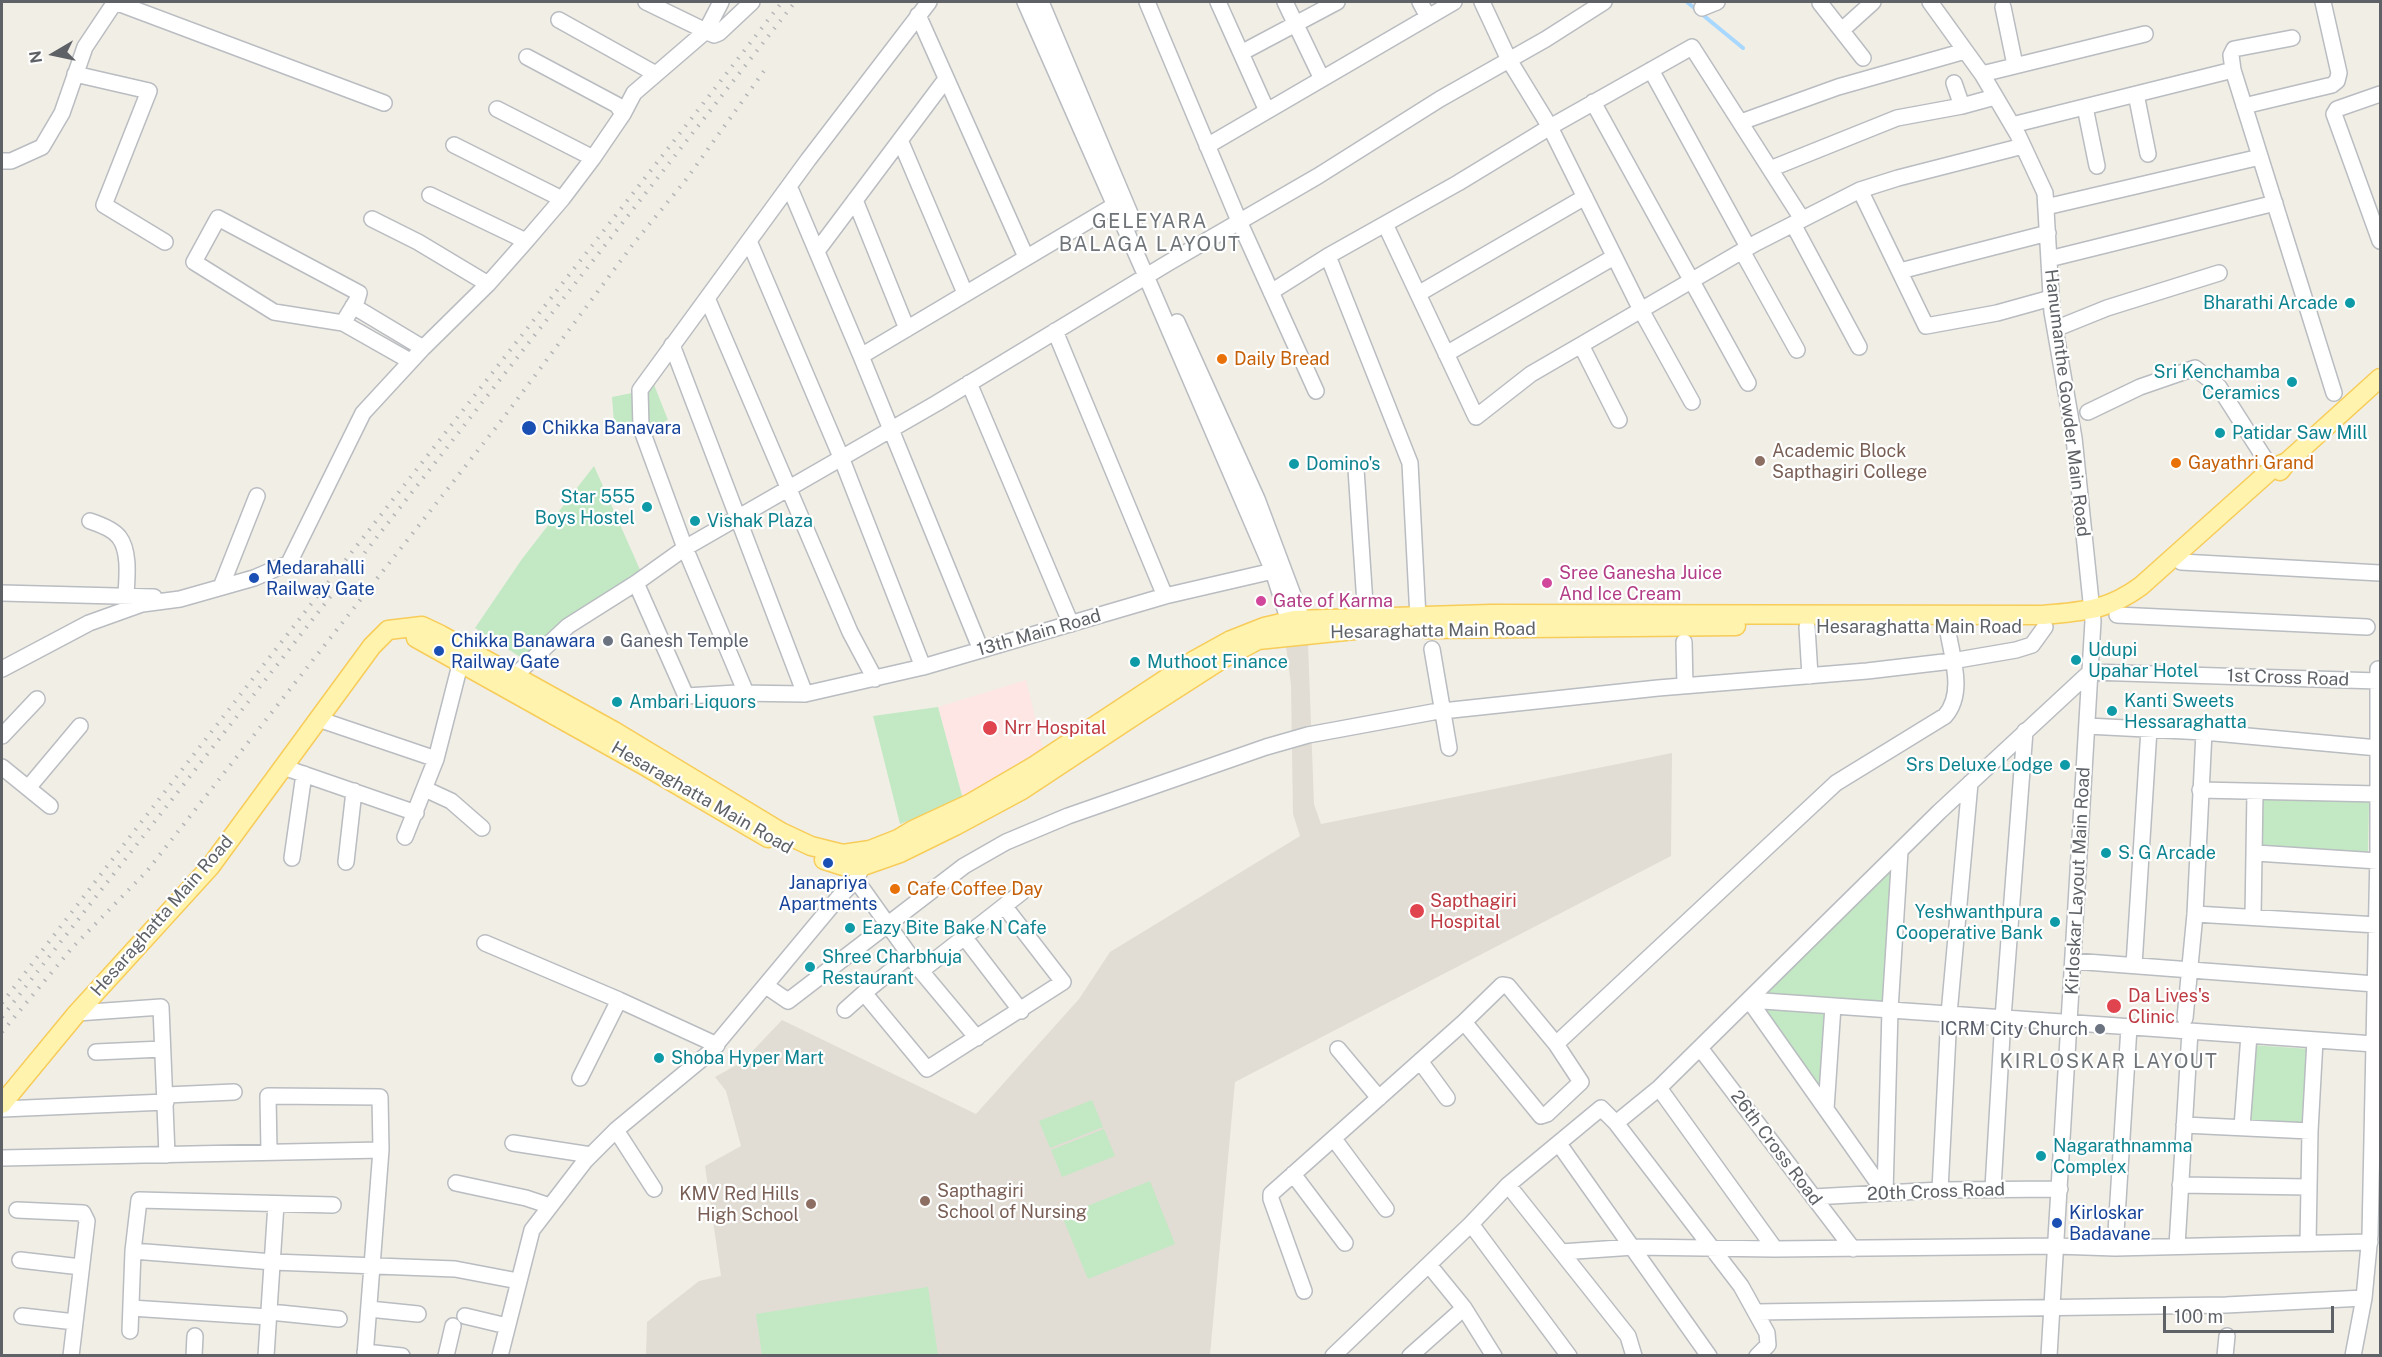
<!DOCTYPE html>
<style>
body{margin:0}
#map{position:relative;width:2382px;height:1357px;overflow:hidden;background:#f1eee6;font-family:"Public Sans",sans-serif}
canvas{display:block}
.frame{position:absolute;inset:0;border:3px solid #5e6267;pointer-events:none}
.north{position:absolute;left:24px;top:24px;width:60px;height:60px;-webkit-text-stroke:4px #fff;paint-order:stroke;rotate:261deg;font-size:16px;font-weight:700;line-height:24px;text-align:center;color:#5e6267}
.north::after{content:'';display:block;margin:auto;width:21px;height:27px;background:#5e6267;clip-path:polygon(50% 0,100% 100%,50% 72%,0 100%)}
.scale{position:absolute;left:2163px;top:1306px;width:171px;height:27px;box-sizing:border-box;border:3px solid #5e6267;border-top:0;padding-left:8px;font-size:18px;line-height:21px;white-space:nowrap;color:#5e6267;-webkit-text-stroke:4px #fff;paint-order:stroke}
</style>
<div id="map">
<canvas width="2382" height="1357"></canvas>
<div class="frame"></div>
<div class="north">N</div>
<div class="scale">100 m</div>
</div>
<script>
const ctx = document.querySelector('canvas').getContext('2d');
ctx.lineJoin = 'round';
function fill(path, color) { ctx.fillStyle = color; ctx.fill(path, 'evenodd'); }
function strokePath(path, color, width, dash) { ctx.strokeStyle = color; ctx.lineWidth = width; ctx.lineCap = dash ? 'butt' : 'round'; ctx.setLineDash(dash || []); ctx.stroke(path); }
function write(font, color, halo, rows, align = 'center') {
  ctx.font = font + ' "Public Sans",sans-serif'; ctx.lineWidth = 4.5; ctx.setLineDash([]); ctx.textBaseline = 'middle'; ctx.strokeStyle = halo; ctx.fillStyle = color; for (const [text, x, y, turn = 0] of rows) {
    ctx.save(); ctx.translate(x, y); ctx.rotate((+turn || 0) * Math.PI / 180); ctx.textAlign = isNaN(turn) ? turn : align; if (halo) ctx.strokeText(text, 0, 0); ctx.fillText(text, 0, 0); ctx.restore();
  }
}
const education = new Path2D(`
 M1308,644l6,160 7,20 351,-71 -1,103 -436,226 -25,273 -564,1 1,-34 52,-41 22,-5 -16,-110 36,-20 -15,-55 -11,-14 27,-15 40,-42 194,94 103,-115 31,-47 190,-116 -7,-22 -2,-129 -5,-39z`);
const medical = new Path2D(`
 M1026,680l17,68 -80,51 -25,-92z`);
const green = new Path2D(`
 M651,377l17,43 -18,8 -8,-1v-36z
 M637,392l1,31 -24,-1 -2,-25z
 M594,466l47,106 -113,90 -53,-34 47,-69z
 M938,707l25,92 -63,25 -27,-108z
 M2263,799l106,3 -1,50 -107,-3z
 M1895,866l-11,140 -123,-11z
 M1760,1008l66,4 -3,85z
 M2251,1045l59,4 -5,79 -59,-4z
 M1092,1100l11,27 -53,21 -11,-27z
 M1104,1129l11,27 -53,21 -11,-27z
 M1150,1181l25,63 -87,35 -26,-63z
 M928,1287l10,68h-176l-6,-41z`);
const stream = new Path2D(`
 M1687,2l56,46`);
const minor = new Path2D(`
 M115,2l269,101
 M646,2l68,33 5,-2 33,-31
 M1025,2l121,274 127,295 19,60
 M1041,2l93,221
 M1147,2l92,219 77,170
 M1218,2l49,109
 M1285,2l37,77
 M1420,2l8,15
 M1482,2l27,58 41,67 91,183 51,92
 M1930,2l52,72 36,61 27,58 7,119 22,126 19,183 -44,735
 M1820,3l43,55
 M2003,7l12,58
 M1702,8l15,-6
 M918,15l108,242
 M559,20l97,54
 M1842,30l31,-28
 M2292,38l-58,11 -3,6 2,15 101,323
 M1241,53l96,-51
 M527,57l90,48 6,9
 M1651,70l97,177
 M75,74l74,17 -45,114 61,37
 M1982,74l163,-40
 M1954,83l8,23
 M2136,94l12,60
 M2380,94l-43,15 -3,5 46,127
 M1593,102l155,281
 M2244,106l88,-21 5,-4 2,-8 -16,-71
 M2085,107l12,59
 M497,109l96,49
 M1741,122l97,-35 127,-36
 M2012,125l221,-55
 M900,140l65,153
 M454,145l108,54
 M1207,146l247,-144
 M2,161h9l31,-14 20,-34 23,-66 30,-45
 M1770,169l127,-51 65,-12 33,-9
 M789,186l72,170 120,294
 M1860,190l66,136 71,-13 54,-15
 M430,195l96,46
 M855,200l52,129
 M2046,207l214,-50
 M372,219l46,23 70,42
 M1385,224l91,193 55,-43 50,-29 175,-102 104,-53 38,-12 125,-32
 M1793,224l66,123
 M749,241l92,216 82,210
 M817,251l129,-172
 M1742,251l55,99
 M1328,256l82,207 8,155
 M2049,259l226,-56
 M1900,271l148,-38
 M1271,292l57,-36 130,-73 92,-56 142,-80 110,172
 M1418,294l167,-97
 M707,298l143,334 25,47
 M353,306l70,42
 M1177,322l80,177 45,120 2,10
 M343,323l14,-23 2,-7 -141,-75 -24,44 80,50 69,11 67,38
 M2055,329l52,-21 112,-35
 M1055,331l110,265
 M672,345l133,349
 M1581,345l38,75
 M1446,354l168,-97
 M861,356l254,-151
 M969,383l102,241
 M2088,412l52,-25 55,-19 24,19 46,72
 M1356,469l10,150
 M90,521c9,3 23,8 29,16 11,14 8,41 7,57
 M2181,562l199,11
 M636,583l50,113 51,-3 68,1 118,-27 242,-71 108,-25
 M221,587l36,-91
 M2,593l152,4
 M2117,615l250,12
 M1807,627l3,49
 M1684,642l1,44
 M1432,649l17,99
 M2,669l87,-46 53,-19 38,-5 74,-21 35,-15 74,-150 60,-65 65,-64 38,-43 36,-42 31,-41 30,-44 11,-21 72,-62 15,-29
 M508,682l60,-56 68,-43 49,-35 252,-145 231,-140 150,-87 122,-77 106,-60 58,-37
 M746,693l-61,-145 -44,-120 -1,-38 168,-230 121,-158
 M318,719l118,40
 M2087,726l117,6 174,16
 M2,736l35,-37
 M2,767l48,39
 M283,767l133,46
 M28,788l52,-62
 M425,789l26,12 31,27
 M2200,790l178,4
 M405,837l31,-78 27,-106
 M2256,853l122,8
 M292,858l12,-84
 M346,862l8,-71
 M856,880l65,91 56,67
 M2195,914l182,11
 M2253,917l2,-125
 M965,938l56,73
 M485,943l134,57 98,45
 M910,955l-46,38 63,76 136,-87 -58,-75
 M2073,961l302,23
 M2134,965l15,-236
 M921,971l101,-79
 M766,986l22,15 176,-135 42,-24 62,-26 198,-69 42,-12 125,-23 225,-24 209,-17 85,-10 64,-11 16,-5 13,-18
 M1749,1000l625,44
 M1749,1000l136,193
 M845,1010l19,-17
 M77,1013l84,-6 6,148
 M2185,1018l10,-104 9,-182
 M1556,1044l280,-261 109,-67c21,-24 6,-61 2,-90
 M1700,1048l153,201
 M1338,1049l41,49
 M96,1052l66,-3
 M1420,1061l27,37
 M580,1078l39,-78
 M1659,1088l116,161 281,-3 59,2 255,-6
 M166,1095l68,-3
 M2,1109l164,-7
 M1826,1109l7,-103
 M1616,1123l43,-35 280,-276 151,-140 288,9
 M2184,1125l126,6
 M2242,1127l7,-92
 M616,1130l38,59
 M1334,1139l52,70
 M513,1143l78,12
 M1559,1144l150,212
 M269,1151l-1,-55 112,1 1,53 -16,206
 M2,1158l379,-8
 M1293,1174l52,69
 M456,1183l70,15 24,8
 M1508,1185l120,151 6,20
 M2180,1185l128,2
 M1993,1188l10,-170 22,-287
 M1940,1190l9,-176 21,-231
 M1885,1193l5,-183 10,-159
 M1813,1197l127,-7 120,-1
 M17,1210l66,3 4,8 -16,135
 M1471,1224l98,132
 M2308,1243l2,-112 5,-91
 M2177,1246l13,-215
 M2115,1248l14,-221
 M133,1251l140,11 182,7 63,12
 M1561,1252l73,-5 141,2
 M20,1260l61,7
 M1429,1265l35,43 30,48
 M1304,1291l-33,-92v-5l193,-172 38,-37 6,1 48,58 25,38 -34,32 -6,2 -77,-94
 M131,1308l138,9
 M369,1309l49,5
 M270,1312l69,7
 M1756,1312l470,-7 138,-7
 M22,1316l53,6
 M465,1316l42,10
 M130,1331l3,-80 6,-51 194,5
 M365,1352l37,4
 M194,1356l1,-20
 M266,1356l10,-152
 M446,1356l7,-30
 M500,1356l32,-126 53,-69 31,-31 93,-77 130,-156 17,-17 10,-22
 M1333,1356l138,-132 37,-39 93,-77 15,15 125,163 26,47 1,12 -11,11
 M1410,1356l54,-48
 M2225,1356l2,-20
 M2353,1356l11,-58 6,-63 8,-383v-183`);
const major = new Path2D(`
 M2280,471l7,-9 93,-84
 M414,628l2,10 229,128 123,72
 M1427,629l309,-3
 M824,860l19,6h20l37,-13 55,-27 67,-36 118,-78 84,-54 34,-18 97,-10
 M2,1104l75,-91 133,-146 162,-221 16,-16 34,-4 19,9 173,96 167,101 30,14 32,8 27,-4 28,-11 15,-9 56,-26 65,-38 159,-105 38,-21 33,-13 30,-7 197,-6 552,1c41,-4 64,-4 98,-29l132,-118 14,-6`);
const rail = new Path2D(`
 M2,1003c257,-336 521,-667 780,-1001
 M2,1017l793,-1015
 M2,1032l70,-84 75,-77 354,-450 133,-178 51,-62 79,-110`);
const markers = [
 [2350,303,6,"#0f9aa8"],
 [1222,359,6,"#e8710a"],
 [2292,382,6,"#0f9aa8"],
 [529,428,8,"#1a4fb4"],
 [2220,433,6,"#0f9aa8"],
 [1760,461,6,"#8d6e63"],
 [2176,463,6,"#e8710a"],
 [1294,464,6,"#0f9aa8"],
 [647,507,6,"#0f9aa8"],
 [695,521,6,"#0f9aa8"],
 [254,578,6,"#1a4fb4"],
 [1547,583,6,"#d1479c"],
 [1261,601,6,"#d1479c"],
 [608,641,6,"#6b7280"],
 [439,651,6,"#1a4fb4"],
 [2076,660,6,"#0f9aa8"],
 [1135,662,6,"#0f9aa8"],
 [617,702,6,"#0f9aa8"],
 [2112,711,6,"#0f9aa8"],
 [990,728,8,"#e0444e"],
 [2065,765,6,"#0f9aa8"],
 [2106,853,6,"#0f9aa8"],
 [828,863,6,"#1a4fb4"],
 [895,889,6,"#e8710a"],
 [1417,911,8,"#e0444e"],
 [2055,922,6,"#0f9aa8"],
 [850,928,6,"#0f9aa8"],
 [810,967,6,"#0f9aa8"],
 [2114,1006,8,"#e0444e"],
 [2100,1029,6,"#6b7280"],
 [659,1058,6,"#0f9aa8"],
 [2041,1156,6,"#0f9aa8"],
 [925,1201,6,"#8d6e63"],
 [811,1204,6,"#8d6e63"],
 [2057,1223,6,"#1a4fb4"]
];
const cultureNames = [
 ["Bharathi Arcade",2338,303,"right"],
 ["Sri Kenchamba",2280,372,"right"],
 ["Ceramics",2280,393,"right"],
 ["Patidar Saw Mill",2232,433],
 ["Domino's",1306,464],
 ["Star 555",635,497,"right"],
 ["Boys Hostel",635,518,"right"],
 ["Vishak Plaza",707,521],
 ["Udupi",2088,650],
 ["Upahar Hotel",2088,671],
 ["Muthoot Finance",1147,662],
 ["Kanti Sweets",2124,701],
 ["Hessaraghatta",2124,722],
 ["Ambari Liquors",629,702],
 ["Srs Deluxe Lodge",2053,765,"right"],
 ["S. G Arcade",2118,853],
 ["Yeshwanthpura",2043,912,"right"],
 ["Cooperative Bank",2043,933,"right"],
 ["Eazy Bite Bake N Cafe",862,928],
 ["Shree Charbhuja",822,957],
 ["Restaurant",822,978],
 ["Shoba Hyper Mart",671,1058],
 ["Nagarathnamma",2053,1146],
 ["Complex",2053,1167]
];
const foodNames = [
 ["Daily Bread",1234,359],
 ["Gayathri Grand",2188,463],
 ["Cafe Coffee Day",907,889]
];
const streetNames = [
 ["Hanumanthe Gowder Main Road",2067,403,83],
 ["Hesaraghatta Main Road",1919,627],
 ["Hesaraghatta Main Road",1433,631,-1],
 ["13th Main Road",1039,633,-16],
 ["1st Cross Road",2288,678,2],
 ["Hesaraghatta Main Road",702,798,30],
 ["Kirloskar Layout Main Road",2078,881,-87],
 ["Hesaraghatta Main Road",162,916,-49],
 ["26th Cross Road",1776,1148,53],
 ["20th Cross Road",1936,1192,-2]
];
const transitNames = [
 ["Chikka Banavara",542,428],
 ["Medarahalli",266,568],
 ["Railway Gate",266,589],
 ["Chikka Banawara",451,641],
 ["Railway Gate",451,662],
 ["Janapriya",828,883,"center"],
 ["Apartments",828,904,"center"],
 ["Kirloskar",2069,1213],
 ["Badavane",2069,1234]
];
const educationNames = [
 ["Academic Block",1772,451],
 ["Sapthagiri College",1772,472],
 ["Sapthagiri",937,1191],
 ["School of Nursing",937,1212],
 ["KMV Red Hills",799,1194,"right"],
 ["High School",799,1215,"right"]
];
const hotelNames = [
 ["Sree Ganesha Juice",1559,573],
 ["And Ice Cream",1559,594],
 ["Gate of Karma",1273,601]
];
const worshipNames = [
 ["Ganesh Temple",620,641],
 ["ICRM City Church",2088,1029,"right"]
];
const healthNames = [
 ["Nrr Hospital",1004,728],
 ["Sapthagiri",1430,901],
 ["Hospital",1430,922],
 ["Da Lives's",2128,996],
 ["Clinic",2128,1017]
];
const neighbourhoodNames = [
 ["GELEYARA",1150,222],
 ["BALAGA LAYOUT",1150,245],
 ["KIRLOSKAR LAYOUT",2109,1062]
];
fill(education, '#e1ddd4');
fill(medical, '#fde6e3');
fill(green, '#c2e9c3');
strokePath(stream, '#a8d8ff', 4);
strokePath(minor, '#b9bcc0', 18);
strokePath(major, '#f7cc59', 21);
strokePath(minor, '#fff', 15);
strokePath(major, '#fff3ad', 18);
strokePath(rail, '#b5b6b7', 4, [1.5, 8]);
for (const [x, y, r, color] of markers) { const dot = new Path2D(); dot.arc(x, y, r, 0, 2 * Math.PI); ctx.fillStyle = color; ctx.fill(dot); strokePath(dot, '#fff', 2); }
write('18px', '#0d838f', '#fff', cultureNames, 'left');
write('18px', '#c56008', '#fff', foodNames, 'left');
write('18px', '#5e6267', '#fff', streetNames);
write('18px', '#164399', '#fff', transitNames, 'left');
write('18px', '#785e54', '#fff', educationNames, 'left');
write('18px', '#b23c85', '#fff', hotelNames, 'left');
write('18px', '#5b616d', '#fff', worshipNames, 'left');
write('18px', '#be3a42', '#fff', healthNames, 'left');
ctx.letterSpacing = '1.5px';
write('20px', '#6f7479', '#fff', neighbourhoodNames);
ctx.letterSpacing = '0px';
</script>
